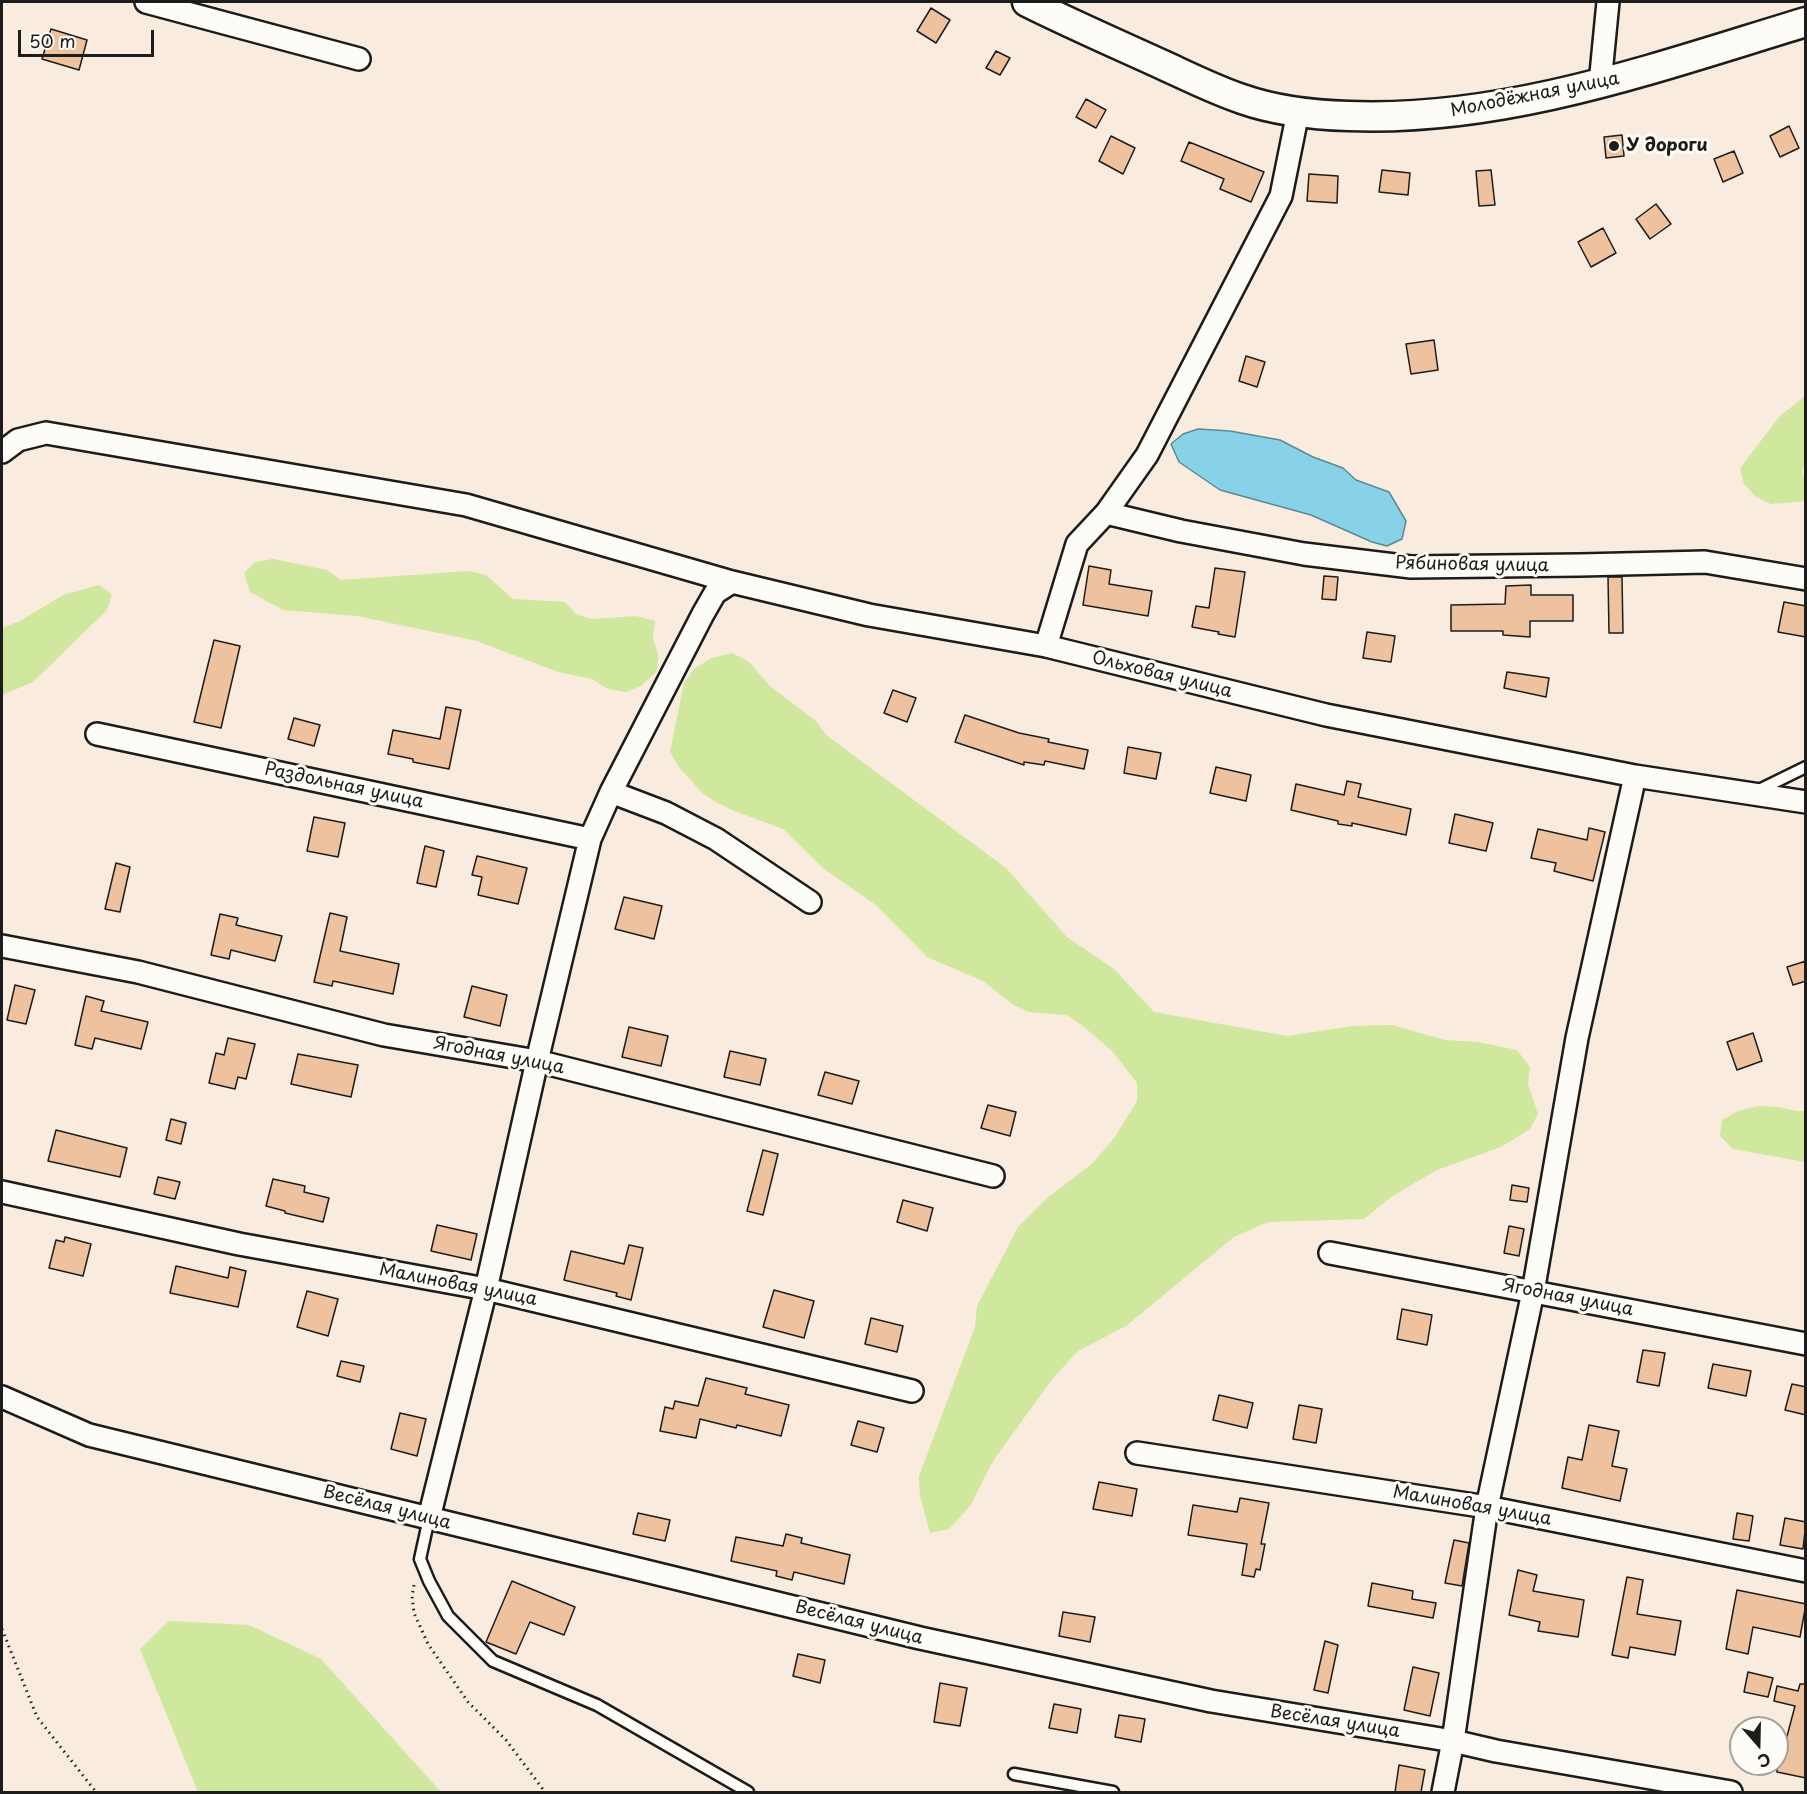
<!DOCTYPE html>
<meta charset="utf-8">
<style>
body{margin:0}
#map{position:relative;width:1807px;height:1794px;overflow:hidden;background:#f9ebdd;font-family:"Playpen Sans",sans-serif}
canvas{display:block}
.frame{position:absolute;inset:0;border:3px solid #1c1c1c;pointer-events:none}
.north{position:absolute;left:1729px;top:1716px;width:60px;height:60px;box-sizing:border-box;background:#fdfcf7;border:2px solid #a3a29f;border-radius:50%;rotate:160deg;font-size:16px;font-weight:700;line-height:24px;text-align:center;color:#1c1c1c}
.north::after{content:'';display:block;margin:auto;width:21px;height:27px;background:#1c1c1c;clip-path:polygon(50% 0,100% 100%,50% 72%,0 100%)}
.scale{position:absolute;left:18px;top:30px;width:136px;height:27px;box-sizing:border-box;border:3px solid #1c1c1c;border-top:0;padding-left:8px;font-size:18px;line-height:21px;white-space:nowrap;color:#1c1c1c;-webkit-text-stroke:4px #fdfcf7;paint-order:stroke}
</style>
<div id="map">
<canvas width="1807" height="1794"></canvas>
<div class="frame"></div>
<div class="north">С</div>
<div class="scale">50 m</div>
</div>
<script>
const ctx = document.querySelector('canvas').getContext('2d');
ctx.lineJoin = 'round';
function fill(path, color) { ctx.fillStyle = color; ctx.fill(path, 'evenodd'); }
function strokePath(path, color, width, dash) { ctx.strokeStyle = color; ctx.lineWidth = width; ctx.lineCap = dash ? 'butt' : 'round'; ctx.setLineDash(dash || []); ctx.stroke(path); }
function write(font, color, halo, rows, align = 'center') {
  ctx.font = font + ' "Playpen Sans",sans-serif'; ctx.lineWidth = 6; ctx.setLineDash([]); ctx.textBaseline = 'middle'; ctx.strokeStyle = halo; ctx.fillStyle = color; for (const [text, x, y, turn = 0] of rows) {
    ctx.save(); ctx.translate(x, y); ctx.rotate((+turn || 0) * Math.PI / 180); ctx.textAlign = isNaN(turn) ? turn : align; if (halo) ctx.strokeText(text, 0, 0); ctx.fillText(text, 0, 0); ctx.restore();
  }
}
const green = new Path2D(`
 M1805,396l1,66 -4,9 3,10v20l-34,3 -16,-8 -11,-12 -4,-16 40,-52z
 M273,559l54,11 14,10 128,-9 17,4 27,24 52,3 11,12 16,5 44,-3 19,5 -2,18 5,15 -1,17 -16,15 -15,6 -18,-3 -16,-10 -34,-7 -81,-31 -120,-25 -74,-6 -33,-18 -6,-19 11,-11z
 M99,585l13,9 -5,16 -74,72 -31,13v-67l18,-7 43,-26z
 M732,653l16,8 23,26 45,34 10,14 180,133 61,69 47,32 40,43 133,24 66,-10 39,-1 53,15 33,2 39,8 13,17 -2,17 10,30 -8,15 -29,18 -64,23 -46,27 -27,22 -96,3 -34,15 -108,89 -48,25 -25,27 -60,83 -23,45 -21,23 -19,4 -10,-37 -1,-20 56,-149 2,-21 41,-79 29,-29 46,-35 22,-26 22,-36v-18l-25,-32 -29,-25 -16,-11 -38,-3 -17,-8 -29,-23 -56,-24 -51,-52 -52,-36 -41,-40 -51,-19 -16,-8 -15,-10 -11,-13 -12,-13 -8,-14 14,-69 11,-15 17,-10z
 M1757,1106l21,1 19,4h8v51l-72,-13 -13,-13 2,-16 16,-9z
 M169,1621l80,4 72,34 120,133h-243l-58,-143z`);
const water = new Path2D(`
 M1198,429l32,2 50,9 33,17 30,11 13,12 33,12 17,29 -4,18 -15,7 -15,-4 -61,-27 -91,-25 -41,-28 -8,-18 12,-10z`);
const building = new Path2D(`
 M931,8l19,12 -14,23 -19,-12z
 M51,29l36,11 -8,30 -37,-11z
 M996,51l14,7 -10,17 -14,-7z
 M1086,99l20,11 -10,18 -20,-11z
 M1789,126l10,22 -19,9 -10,-21z
 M1622,135l2,21 -18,2 -2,-21z
 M1111,136l24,12 -12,26 -24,-13z
 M1189,142l75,30 -13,30 -31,-13 4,-10 -43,-18z
 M1734,151l9,22 -20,9 -9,-23z
 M1382,170l28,3 -2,22 -29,-3z
 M1491,170l4,35 -16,1 -3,-35z
 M1309,174l29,2 -1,27 -30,-2z
 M1656,204l15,20 -21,15 -14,-20z
 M1603,228l13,25 -25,14 -13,-25z
 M1434,340l4,30 -27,4 -5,-30z
 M1246,356l19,6 -8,25 -18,-6z
 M1089,566l22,4 -2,14 43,7 -4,25 -65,-11z
 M1215,568l30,4 -10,65 -17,-3 1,-2 -27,-5 4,-21 13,2z
 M1324,576l14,1 -2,23 -14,-1z
 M1608,577h14l1,56h-14z
 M1531,585v10h42v26h-43v16l-27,-2v-4h-52v-26l54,-1 1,-18z
 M1784,602l22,4v31l-28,-5z
 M1367,632l28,4 -4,26 -28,-4z
 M214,640l26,6 -19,82 -27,-6z
 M1507,672l42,6 -3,19 -42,-9z
 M893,690l23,8 -9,24 -23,-9z
 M446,707l15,3 -12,59 -36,-7v-3l-25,-5 5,-24 47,9z
 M965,715l54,18 30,6 -1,3 40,8 -4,19 -39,-8 -1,4 -20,-3v3l-69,-23z
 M294,718l26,7 -6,21 -26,-7z
 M1128,747l33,6 -5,26 -32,-6z
 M1216,767l35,8 -5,26 -36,-8z
 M1347,781l14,3 -3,13 53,12 -5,26 -54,-12v3l-14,-2v-3l-47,-11 5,-26 48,11z
 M1455,814l38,9 -7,28 -37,-8z
 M314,817l31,6 -7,34 -31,-6z
 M1589,828l16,4 -12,49 -39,-10 2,-8 -25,-5 7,-29 49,11z
 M425,846l19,5 -8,36 -19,-4z
 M477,856l50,12 -9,36 -40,-9 4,-18 -10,-2z
 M116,863l14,4 -10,45 -15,-3z
 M624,897l38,9 -8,33 -39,-10z
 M330,913l17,4 -7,34 59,13 -6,30 -60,-13 -1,5 -18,-4z
 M220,914l18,4 -2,7 46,11 -7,25 -44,-11 -2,9 -18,-4z
 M1806,961v20l-13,4 -6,-18z
 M15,985l20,5 -9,34 -19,-4z
 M472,986l35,9 -7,31 -36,-9z
 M86,996l18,5 -3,10 47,11 -7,27 -46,-11 -3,11 -17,-4z
 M629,1027l39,9 -7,30 -39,-9z
 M1753,1033l9,28 -25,9 -10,-28z
 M228,1038l27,6 -9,35 -8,-2 -3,12 -26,-6 7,-30 8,2z
 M730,1051l36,8 -6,26 -36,-8z
 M298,1054l60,11 -7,32 -60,-13z
 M825,1072l34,9 -7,23 -34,-9z
 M988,1105l28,7 -6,24 -29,-8z
 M171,1119l15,4 -5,21 -15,-4z
 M56,1130l71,18 -7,29 -72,-16z
 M763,1150l15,4 -15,61 -16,-4z
 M158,1177l22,5 -5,17 -21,-5z
 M273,1179l32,7 -1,6 25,6 -6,24 -38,-9v-2l-19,-5z
 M1512,1185l17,3 -2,14 -17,-2z
 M903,1200l30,8 -6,23 -30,-9z
 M437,1225l40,9 -6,26 -40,-9z
 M1509,1226l15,3 -5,27 -15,-3z
 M65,1237l26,7 -8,32 -34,-8 7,-28 8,2z
 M629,1245l14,3 -12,52 -15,-4 1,-3 -53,-13 7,-29 53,13z
 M176,1266l52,12 2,-11 16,4 -8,36 -68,-14z
 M774,1290l40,11 -10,37 -41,-11z
 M307,1291l31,8 -10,37 -31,-9z
 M1402,1309l30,6 -5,30 -30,-6z
 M871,1318l32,8 -6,26 -32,-8z
 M1643,1350l22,3 -6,33 -22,-4z
 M341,1361l23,5 -4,16 -23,-6z
 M1713,1364l38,7 -5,25 -38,-8z
 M706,1378l41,10 -2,6 44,11 -8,31 -44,-11 -1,3 -36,-9 -4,19 -36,-7 5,-24 8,2 2,-8 23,5z
 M1792,1384l14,3v28l-21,-5z
 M1219,1395l34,8 -6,25 -34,-8z
 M1299,1405l23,4 -6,34 -23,-4z
 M400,1413l26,6 -9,37 -26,-7z
 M858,1421l26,7 -7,24 -26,-7z
 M1589,1425l30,6 -7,35 15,3 -7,32 -58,-13 6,-31 14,3z
 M1099,1482l38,7 -5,27 -39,-7z
 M1240,1498l29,5 -8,41h4l-5,26 -4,-1 -2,8 -12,-2 5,-31 -59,-9 5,-30 44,7z
 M638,1513l32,7 -5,21 -32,-7z
 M1737,1513l16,3 -4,25 -16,-2z
 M1785,1518l21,4 -3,27 -23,-4z
 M786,1534l16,4 -1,5 49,12 -6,29 -50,-12 -2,8 -16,-4 1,-5 -46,-10 5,-24 47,9z
 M1454,1540l15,3 -7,43 -17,-3z
 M1518,1570l19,5 -4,16 51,9 -6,37 -40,-6 2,-9 -31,-7z
 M1627,1577l16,3 -6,34 44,7 -6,34 -45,-8 -2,11 -16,-3z
 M512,1581l63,26 -11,28 -34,-13 -14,32 -30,-12z
 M1372,1583l41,8 -1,8 24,4 -3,15 -65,-12z
 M1737,1590l69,14 -6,33 -47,-10 -5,27 -22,-5z
 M1063,1612l32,5 -5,25 -31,-6z
 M1325,1641l13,4 -10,48 -14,-3z
 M798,1654l27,6 -5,23 -27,-7z
 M1413,1667l26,6 -9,43 -26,-6z
 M1748,1672l25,6 -5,19 -24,-5z
 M940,1683l27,5 -7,38 -26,-4z
 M1800,1684h6v94l-29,-6v-34l9,2 9,-34 -21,-5 3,-15 21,5z
 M1054,1704l27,5 -4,24 -28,-5z
 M1119,1715l26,4 -4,23 -26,-5z
 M1399,1765l26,5 -4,22h-26z`);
const path = new Path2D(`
 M414,1585l-2,11 2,17 14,31 40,58 38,38 39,52
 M2,1629l35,88 59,75`);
const lane = new Path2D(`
 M1755,792l51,-25
 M429,1518l-9,41 9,22 19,35 45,45 104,44 151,87
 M1014,1774l99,18`);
const street = new Path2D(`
 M146,2l213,57
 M1600,84l8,-82
 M2,452l16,-12 28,-7 420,72 266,77
 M1106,513l75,18 123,23 107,13 169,-2 125,-3 101,17
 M1046,646l31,-102 29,-31 41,-58 134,-259 17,-84
 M97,734l493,105
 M611,792l55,21 50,26 94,63
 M2,946l136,26 246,63 153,26 456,115
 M2,1192l237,52 247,45 426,102
 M1330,1253l476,91
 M2,1397l87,38 831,203 291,63 242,40 43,10 235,41
 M1137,1453l350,54 319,64
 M429,1518l57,-229 51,-228 53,-222 21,-47 92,-178 12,-21 17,-11 137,33 177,31 280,69 309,61 171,26
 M1443,1792l10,-51 34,-234 46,-215 44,-254 58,-262`);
const secondary = new Path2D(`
 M1027,2c44,22 90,42 136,63 26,12 52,25 79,34 34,12 71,16 107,17 157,6 308,-49 457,-94`);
const markers = [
 [1614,146,6,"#1c1c1c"]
];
const streetNames = [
 ["Молодёжная улица",1535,95,-11],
 ["Рябиновая улица",1472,565,1],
 ["Ольховая улица",1162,675,14],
 ["Раздольная улица",344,786,12],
 ["Ягодная улица",499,1056,11],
 ["Малиновая улица",458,1285,11],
 ["Ягодная улица",1568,1298,11],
 ["Малиновая улица",1472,1506,10],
 ["Весёлая улица",387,1508,14],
 ["Весёлая улица",859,1623,14],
 ["Весёлая улица",1335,1722,9]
];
const poiNames = [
 ["У дороги",1626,146]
];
fill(green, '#cfe89e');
fill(water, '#88d2e8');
strokePath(water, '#5d8996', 1.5);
fill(building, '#efc29f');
strokePath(building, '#1c1c1c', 1.5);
strokePath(lane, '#1c1c1c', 15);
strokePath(street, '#1c1c1c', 26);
strokePath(secondary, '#1c1c1c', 33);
strokePath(path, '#1c1c1c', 3, [1.5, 4.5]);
strokePath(lane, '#fdfcf7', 10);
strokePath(street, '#fdfcf7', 21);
strokePath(secondary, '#fdfcf7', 28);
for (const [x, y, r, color] of markers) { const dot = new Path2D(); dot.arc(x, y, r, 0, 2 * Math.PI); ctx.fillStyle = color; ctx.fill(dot); strokePath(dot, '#fdfcf7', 2); }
write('18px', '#1c1c1c', '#fdfcf7', streetNames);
write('bold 18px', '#1c1c1c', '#fdfcf7', poiNames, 'left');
</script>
